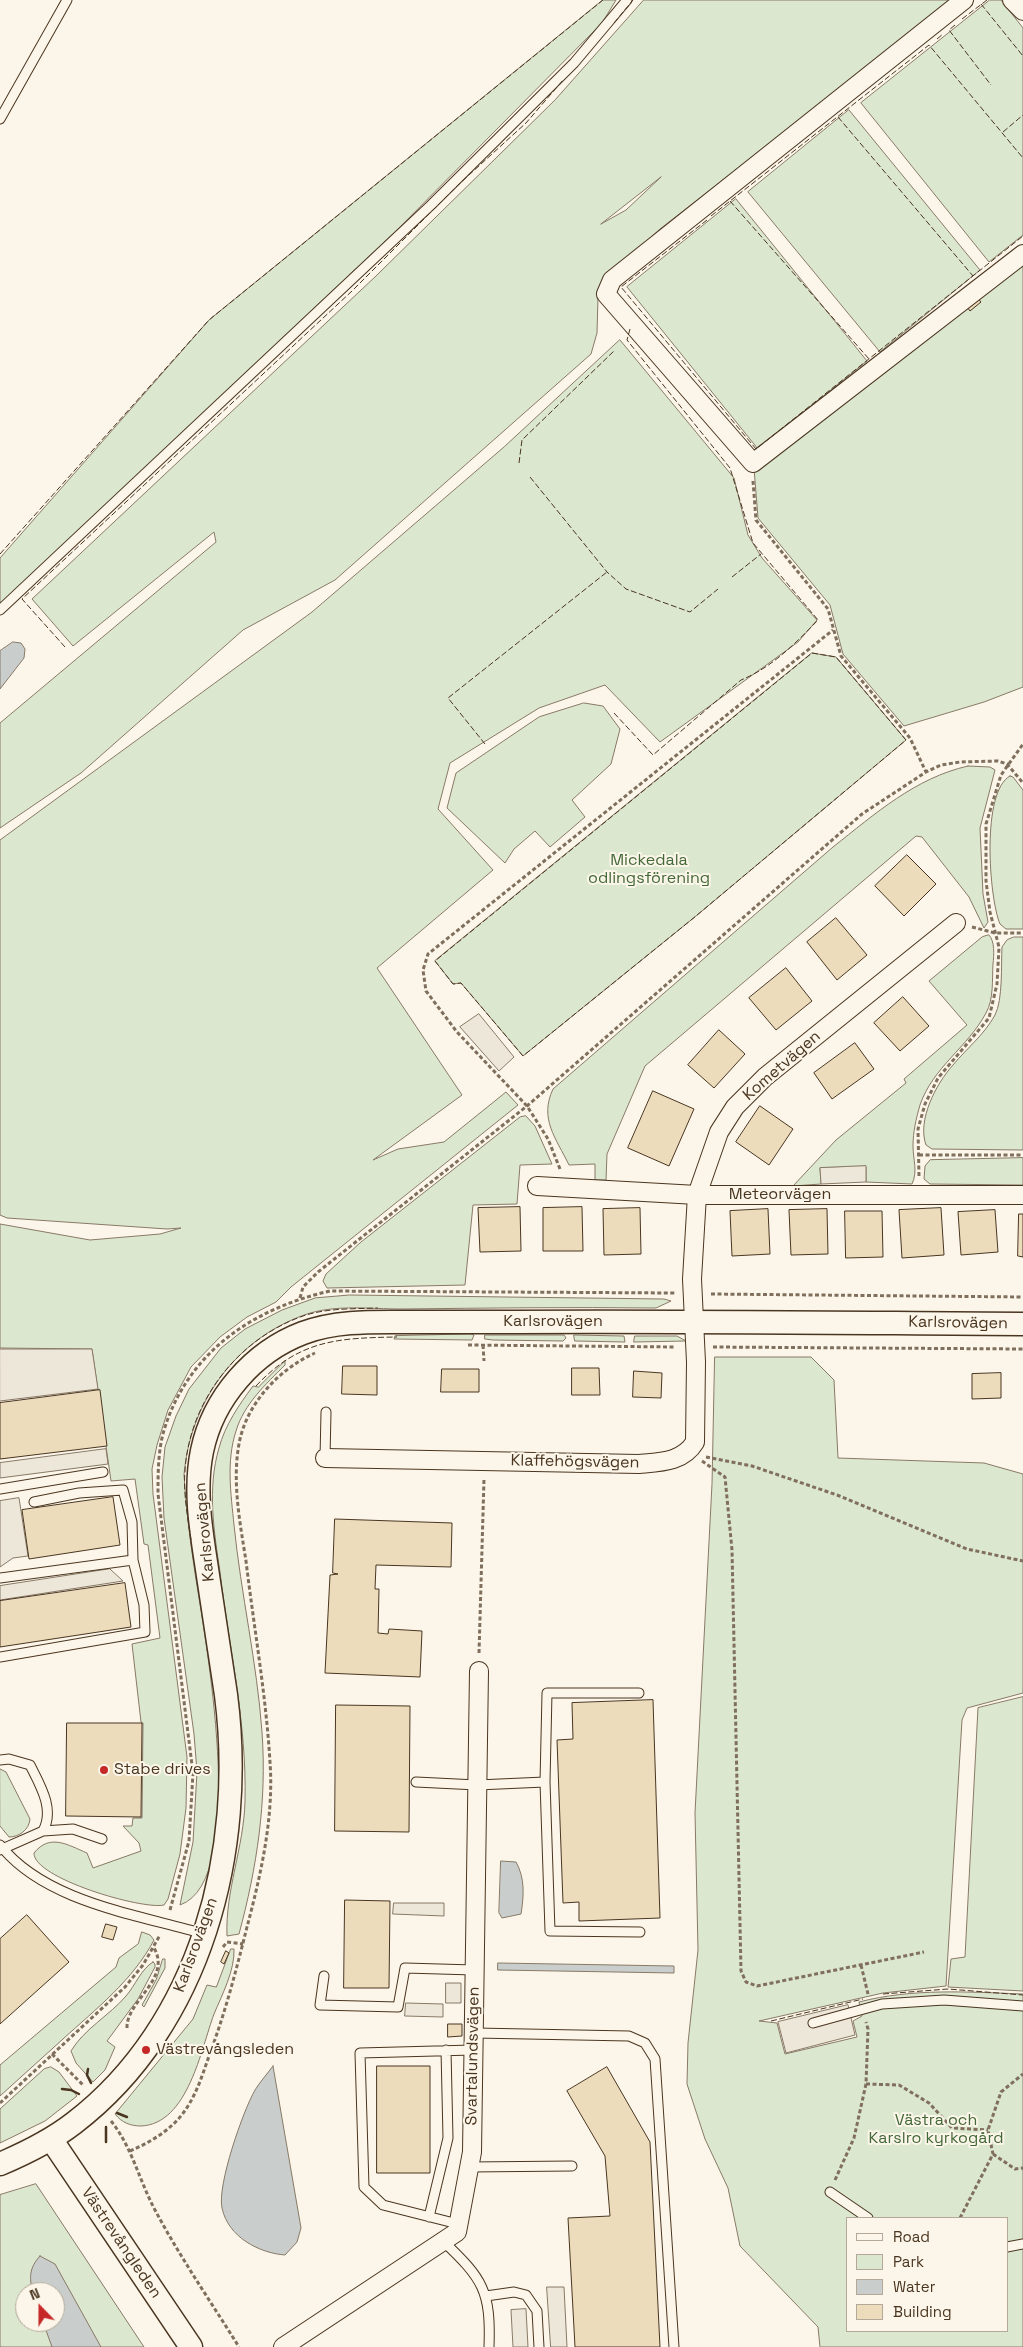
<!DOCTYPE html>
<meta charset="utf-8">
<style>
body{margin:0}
#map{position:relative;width:1023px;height:2347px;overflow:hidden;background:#fbf6e9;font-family:"Space Grotesk",sans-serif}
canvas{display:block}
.legend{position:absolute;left:846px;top:2217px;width:162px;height:115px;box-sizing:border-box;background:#fbf6e9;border:1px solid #b4a999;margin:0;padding:6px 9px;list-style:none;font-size:15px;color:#4a3520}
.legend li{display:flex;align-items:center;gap:10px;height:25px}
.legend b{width:25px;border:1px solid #b4a999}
.north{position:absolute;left:15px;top:2282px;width:50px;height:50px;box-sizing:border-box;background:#fbf6e9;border:1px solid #b4a999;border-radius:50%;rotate:338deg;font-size:14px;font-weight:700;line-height:20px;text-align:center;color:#4a3520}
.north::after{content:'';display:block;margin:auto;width:18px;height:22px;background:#c62828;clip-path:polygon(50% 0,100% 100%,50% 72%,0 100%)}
</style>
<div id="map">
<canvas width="1023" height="2347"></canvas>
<ul class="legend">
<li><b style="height:6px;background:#fbf6e9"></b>Road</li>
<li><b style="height:14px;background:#dce7d0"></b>Park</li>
<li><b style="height:14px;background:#c9cecd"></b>Water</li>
<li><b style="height:14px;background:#ecdcbc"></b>Building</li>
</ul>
<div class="north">N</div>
</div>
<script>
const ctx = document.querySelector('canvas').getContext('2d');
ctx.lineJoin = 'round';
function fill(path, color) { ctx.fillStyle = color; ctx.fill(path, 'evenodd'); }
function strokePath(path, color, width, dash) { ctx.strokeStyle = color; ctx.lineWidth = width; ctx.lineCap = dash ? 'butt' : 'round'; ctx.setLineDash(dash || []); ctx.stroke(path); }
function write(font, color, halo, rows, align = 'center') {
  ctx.font = font + ' "Space Grotesk",sans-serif'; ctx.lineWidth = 4; ctx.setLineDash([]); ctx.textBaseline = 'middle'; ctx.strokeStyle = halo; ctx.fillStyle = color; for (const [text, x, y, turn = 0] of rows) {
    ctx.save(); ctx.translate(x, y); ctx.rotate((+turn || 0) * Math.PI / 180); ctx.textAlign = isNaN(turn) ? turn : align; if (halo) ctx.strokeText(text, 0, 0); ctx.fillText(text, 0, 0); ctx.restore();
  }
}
const green = new Path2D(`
 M603,0h13l-14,23 -206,208 -396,374v-47l209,-238z
 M644,0h310l-294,229 -55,50 -7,19 -1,35 -6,21 -256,226 -92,50 -162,143 -81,55v-105l216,-181 -2,-10 -141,114 -41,-47 344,-323 179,-176zM661,177l-35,33 -25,14z
 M990,0h11l22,28v207l-34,27 -128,-159z
 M849,110l131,160 -100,82 -132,-160z
 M736,199l131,162 -109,88 -131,-162z
 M1023,257v430l-39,15 -80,24 -61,-72 -13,-49 -72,-87 -4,-50z
 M620,340l114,138 14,57 14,23 55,62 -19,22 -138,100 -55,-57 -66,23 -89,55 -12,46 55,61 -116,98 85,127 -89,65 25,-11 46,-7 62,-50 12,13 -227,182 -15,15 -29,15 -27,20 -29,30 -23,43 -11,35 -5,24 1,25 34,263 -1,51 -6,46 -12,45 -4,6c-22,5 -131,-27 -130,-52 16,-20 34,-8 53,0l6,15 48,-17 -2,-8 -16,-17h9l1,-8h9l1,-95 -2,-1 -9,-78 28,-6 -12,-93 -4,-1 -9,-65 -24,2 -19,-132 -92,-1v-124l90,16 70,-6 21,-6 -14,1 -160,-11 -7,-3v-375l312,-228 192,-165z
 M812,653l24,4 70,83 -210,176 -173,140 -62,-73 -8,1 -18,-23z
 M584,703l19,3 17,23 -9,35 -39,36 13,17 -35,30 -15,-16 -21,18 -9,14 -58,-55 9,-35 83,-56z
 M968,766l22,1 5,3 -15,58 3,66 5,28 -4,6 -15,-31 -47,-60 -6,-1 -271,230 -38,88 -1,26h-11v-16l-26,1c-13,-27 -30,-46 -16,-76l280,-242c42,-33 82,-69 135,-81z
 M1010,776l3,1 10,13v139h-17l-6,-5c-11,-26 -19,-133 10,-148z
 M989,935c6,6 5,20 4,29 -1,15 1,35 -7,49 -18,34 -53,54 -66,92 -4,14 -7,27 -7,41 0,14 5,25 -1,38l-46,-2v-15l-46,1 1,16 -28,2 43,-46 70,-57 -2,-4 63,-54 -38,-44 53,-44z
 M1014,937h9v213l-91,-1 -6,-4c-9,-25 10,-61 27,-80 14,-17 31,-30 42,-50 8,-15 6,-50 7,-68l5,-7z
 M526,1116l9,10 17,38 -32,1 -3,39 -44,1 -8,80 -138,3 -4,-7 3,-7 35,-32 159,-125z
 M1023,1158v27l-93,-1 -6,-5 1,-13 5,-6z
 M350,1295l314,4 7,2 -15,7c-85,-1 -169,0 -254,1 -32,0 -67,-5 -98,6 -69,25 -114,88 -120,160 2,33 6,65 11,98 9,59 56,307 -15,332l13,-63 4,-70 -3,-38 -30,-216 -2,-41 3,-30 11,-31 13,-27 32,-41 24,-19 37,-19 33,-12z
 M471,1334l3,1 -2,5 -78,-1 1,-3z
 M485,1335h79l2,3 -3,3 -70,-1 -8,-1z
 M574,1335l50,1 1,6 -50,-1z
 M635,1336h42l9,5 -52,1z
 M715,1357h96l23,23 4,78 146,5 39,11v219l-56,15 -5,12 -16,266 -63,7 -124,28 18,2 8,31 72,-17 -4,-16 9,-5 -3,-14c54,-14 109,-10 164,-8v353h-203l-2,-20 -78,-81 -12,-58 -23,-49 -18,-55 1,-41 10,-93 -3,-137 17,-329zM847,2218h160v113h-160z
 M285,1361v4c-19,19 -41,39 -49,66 -10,31 -5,63 -2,94 7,69 23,138 28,207 5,69 -5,135 -23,202l-12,2c-2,-45 17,-89 18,-135 2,-77 -16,-153 -25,-229 -6,-41 -13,-83 -1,-124 6,-23 20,-43 34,-62l5,1z
 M1023,1697v294l-75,-4 3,-28 14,-2 13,-249z
 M0,1769l6,3 24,47c-1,11 -11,18 -21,18l-9,-11z
 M142,1932l8,3 4,5c-21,40 -58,69 -91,99 -21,19 -42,38 -63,57v-31l116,-98 3,-9 19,-14z
 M231,1949h3c1,21 -12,46 -20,65 -13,35 -26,110 -73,112 -10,0 -19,-3 -26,-12l78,-95 14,-34 9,2z
 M163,1959h2v9l-21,39 -2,-2 14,-25z
 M153,1962l2,2v3l-17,32 -31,42 8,6 -10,23 -12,12 -17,-19 -5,-12c13,-22 39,-36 55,-55 9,-10 15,-27 27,-34z
 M51,2067l8,5 18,24 -32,25 -45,22v-34l44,-40z
 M36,2184l108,163h-144v-152zM25,2292h30v30h-30z`);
const parking = new Path2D(`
 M479,1014l35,43 -15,14 -39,-44z
 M866,1166v16l-45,2 -1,-16z
 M0,1349h92l6,40 -98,12z
 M106,1449l2,15 -108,14v-15z
 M19,1498l9,58 -15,2 -13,9v-66z
 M110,1569l13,12 -123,19v-14z
 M394,1903h50v13l-51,-2z
 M446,1983h15v20h-15z
 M406,2003l37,1v13l-38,-1z
 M848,2005l7,30 -69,18 -8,-31z
 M547,2287h17l3,60h-16z
 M526,2309l2,38h-15l-2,-37z`);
const water = new Path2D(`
 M13,642l8,1 4,6 -1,9 -24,31v-38z
 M501,1861l15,1c9,16 8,33 5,52l-19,4 -3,-5z
 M498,1963l176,3v7l-176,-3z
 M273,2066l28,162 -4,14 -12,13c-26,-2 -57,-18 -63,-47 -5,-23 21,-97 33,-118 5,-8 12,-16 18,-24z
 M40,2256l15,8 46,83h-49l-9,-25h12v-30h-22c-4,-14 -4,-24 7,-36z`);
const building = new Path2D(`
 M975,295l6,7 -11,9 -5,-7z
 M907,855l29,29 -32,32 -29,-30z
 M836,918l31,37 -30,25 -30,-38z
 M786,968l26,33 -36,29 -27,-32z
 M903,997l26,29 -29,25 -26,-28z
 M719,1030l26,24 -31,34 -26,-23z
 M855,1043l19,26 -42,30 -18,-26z
 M653,1091l41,18 -25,57 -41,-18z
 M760,1106l33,23 -24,36 -33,-23z
 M520,1207l1,44 -41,1 -2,-44z
 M582,1207l1,44h-40v-43z
 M640,1208l1,46 -37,1 -1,-46z
 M941,1208l3,47 -42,3 -3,-48z
 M768,1209l2,45 -38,2 -2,-45z
 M827,1209l1,45 -37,1 -2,-45z
 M995,1210l3,42 -37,3 -3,-43z
 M845,1211h37l1,46 -37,1z
 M1019,1214h4v43l-5,-1z
 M343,1366h34v29l-35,-1z
 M572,1368h27l1,27h-28z
 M442,1369h37v23h-38z
 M634,1371l28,2 -1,25 -28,-1z
 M1001,1373v25l-29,1v-25z
 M100,1390l7,56 -107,13v-56z
 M113,1497l7,48 -91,14 -7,-49z
 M335,1519l117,4 -1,44 -75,-2 -1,24h4l-1,44 10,1 1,-5 33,2 -2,46 -95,-4 5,-98 8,-1 -5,-1z
 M125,1583l6,44 -131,20v-46z
 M653,1700l7,218 -81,3v-19l-16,1 -6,-163 16,-1 -1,-36z
 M336,1705l74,1 -1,126 -74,-1z
 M67,1723h75l-1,94 -75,-1z
 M345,1900l45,1 -1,87h-45z
 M27,1915l42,47 -69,62v-85z
 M106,1924l11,3 -4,13 -11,-3z
 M226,1951l3,2 -5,11 -3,-2z
 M448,2024h14v12l-14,1z
 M377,2066h53v107h-53z
 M607,2067l43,75 10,205h-85l-7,-129 42,-2 -5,-60 -38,-65z`);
const path = new Path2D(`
 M753,481l3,39 72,89 13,47 69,82 16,34
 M972,927l23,6h28
 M919,1155h104
 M560,1169l-12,-30 -21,-33 -70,-74 -31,-41 -3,-21 5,-16 405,-324
 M919,1176l-1,-47 7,-25 13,-26 51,-60 8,-34 2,-37 -9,-35 -4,-31v-57l15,-49 22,-31
 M711,1294l312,3
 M300,1298l3,-11 15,-15 209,-166 335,-292 64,-42 15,-7 19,-3 38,-1 9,3 16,19
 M468,1345l208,2
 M483,1345l1,16
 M713,1347l310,2
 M706,1457l46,9 85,29 130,54 56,12
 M702,1461l23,16 7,73 9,421 5,11 11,4 167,-34
 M479,1653l5,-174
 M170,1910l19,-69 4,-68 -35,-279c0,-22 0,-46 7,-67 25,-77 90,-119 165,-136l345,2
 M223,1947l4,-5 16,2
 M861,1965l7,29
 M127,2028c-1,-27 45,-49 27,-80
 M52,2054l32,32
 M866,2084l33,1 30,18 23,25 36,2
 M0,2103l125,-116 18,-22 17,-30
 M111,2121c21,26 28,59 44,89 25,47 56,92 84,137
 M130,2151c21,-9 43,-22 56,-42 13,-19 19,-43 27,-64 14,-39 24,-78 34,-118 14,-53 27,-110 23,-165 -4,-67 -16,-134 -24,-201 -6,-38 -14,-79 -7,-117 7,-40 40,-75 76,-91
 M993,2154l22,15 8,-1
 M835,2180l19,-42 12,-54 2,-55 -2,-7
 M960,2218l33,-64 -5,-24 13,-38 22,-18`);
const service = new Path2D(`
 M0,119l67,-119
 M0,610l431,-405 143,-142 53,-63
 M325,1458l1,-46
 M0,1489l103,-17
 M0,1578l133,-18
 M0,1657l145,-25 -1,-27 -11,-45 -1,-38 -9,-32 -44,3 -45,9
 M0,1760l9,-1 21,6c10,20 25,44 13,66
 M416,1782l61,3 68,-3 2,-89h92
 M545,1782l5,149 90,1
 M0,1845c45,57 136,69 204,89
 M0,1850l43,-19 30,-2 29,10
 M324,1976l-4,29 78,2 7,-39 69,2
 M813,2023l69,-19 62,-4 79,6
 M475,2033l154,3 16,7 10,16 19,288
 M469,2167l103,-1
 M830,2192l38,26
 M429,2217l19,-79 -2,-88
 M458,2224l-75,-19 -19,-18 -4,-134 113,-3
 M443,2241c40,38 48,50 46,106
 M1007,2247l16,-3
 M486,2296l28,-4 12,3 11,16 2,36`);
const minor = new Path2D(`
 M964,0l-352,280 -6,14 147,169 270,-209
 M1012,0l11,11
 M537,1186l160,9h326
 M325,1458l314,6c22,-2 44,-2 56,-22l1,-80 -4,-83 5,-84 22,-63 16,-25 30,-30 191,-154
 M283,2347l174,-115 15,-80 7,-481`);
const tertiary = new Path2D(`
 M51,2139l140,208
 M0,2164c26,-11 52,-24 74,-41 128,-98 172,-274 152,-428 -6,-42 -13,-84 -19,-126 -6,-39 -13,-79 -5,-118 11,-53 51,-99 101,-118 34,-13 73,-11 109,-11 34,0 68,0 102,0 170,-1 339,1 509,2`);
const fence = new Path2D(`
 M981,4l42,52
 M962,19l25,-19
 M614,23l19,-23
 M955,25l-6,5 42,55
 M937,39l6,-5
 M838,117l135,159
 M1003,132l20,-17
 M730,201l139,158
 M711,216l218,-171 94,113
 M707,220l-86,67 135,162 267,-213
 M519,463l3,-23 93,-90
 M530,477l77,95 19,17 64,23 28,-23
 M0,554l209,-234 394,-320
 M732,577l29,-23
 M65,647l-43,-48 330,-308 106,-106 68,-62 38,-44
 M812,653l24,4 70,83 -210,176 -173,140 -62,-73 -8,1 -18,-23z
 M614,713l39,42 88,-75c30,-12 54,-36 77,-60l-65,-77 -23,-75 -103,-128 3,-11
 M485,744l-37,-46 159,-126
 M256,1386c43,-46 81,-48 141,-49
 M191,1540c-3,-22 -8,-46 -6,-69 4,-70 54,-134 121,-156 23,-7 48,-6 72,-7
 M883,1994l65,-5 75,6
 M771,2021l92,-22`);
const wall = new Path2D(`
 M88,2069l-1,6 4,8
 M62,2089l9,1 8,4
 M117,2113l10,4
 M106,2127v15`);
const markers = [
 [104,1770,5,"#c62828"],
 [146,2050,5,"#c62828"]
];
const parkNames = [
 ["Mickedala",649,861],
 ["odlingsförening",649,879],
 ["Västra och",936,2121],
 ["Karslro kyrkogård",936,2139]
];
const streetNames = [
 ["Kometvägen",782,1066,-41],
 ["Meteorvägen",780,1195],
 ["Karlsrovägen",553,1322],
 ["Karlsrovägen",958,1323,1],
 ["Klaffehögsvägen",575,1462,1],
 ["Karlsrovägen",205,1532,-95],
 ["Karlsrovägen",196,1945,-70],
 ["Svartalundsvägen",473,2056,-89],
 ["Västrevångleden",121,2243,56]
];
const poiNames = [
 ["Stabe drives",114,1770],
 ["Västrevångsleden",156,2050]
];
fill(green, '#dce7d0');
strokePath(green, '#887966', 1);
fill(parking, '#ede7d9');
strokePath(parking, '#887966', 1);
fill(water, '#c9cecd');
strokePath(water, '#887966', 1);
fill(building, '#ecdcbc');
strokePath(building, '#4a3520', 1);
strokePath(service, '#4a3520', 11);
strokePath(minor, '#4a3520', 20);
strokePath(tertiary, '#4a3520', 25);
strokePath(path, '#7f6f5c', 3, [4, 2.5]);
strokePath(service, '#fbf6e9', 9);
strokePath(minor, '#fbf6e9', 18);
strokePath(tertiary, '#fbf6e9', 22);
strokePath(fence, '#4a3520', 1, [6, 2.5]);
strokePath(wall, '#4a3520', 2.5);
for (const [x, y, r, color] of markers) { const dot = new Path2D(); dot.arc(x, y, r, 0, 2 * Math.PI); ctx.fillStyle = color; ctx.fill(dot); strokePath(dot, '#fbf6e9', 2); }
write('16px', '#436837', '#fbf6e9', parkNames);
write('16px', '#4a3520', '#fbf6e9', streetNames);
write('16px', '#4a3520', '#fbf6e9', poiNames, 'left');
</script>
